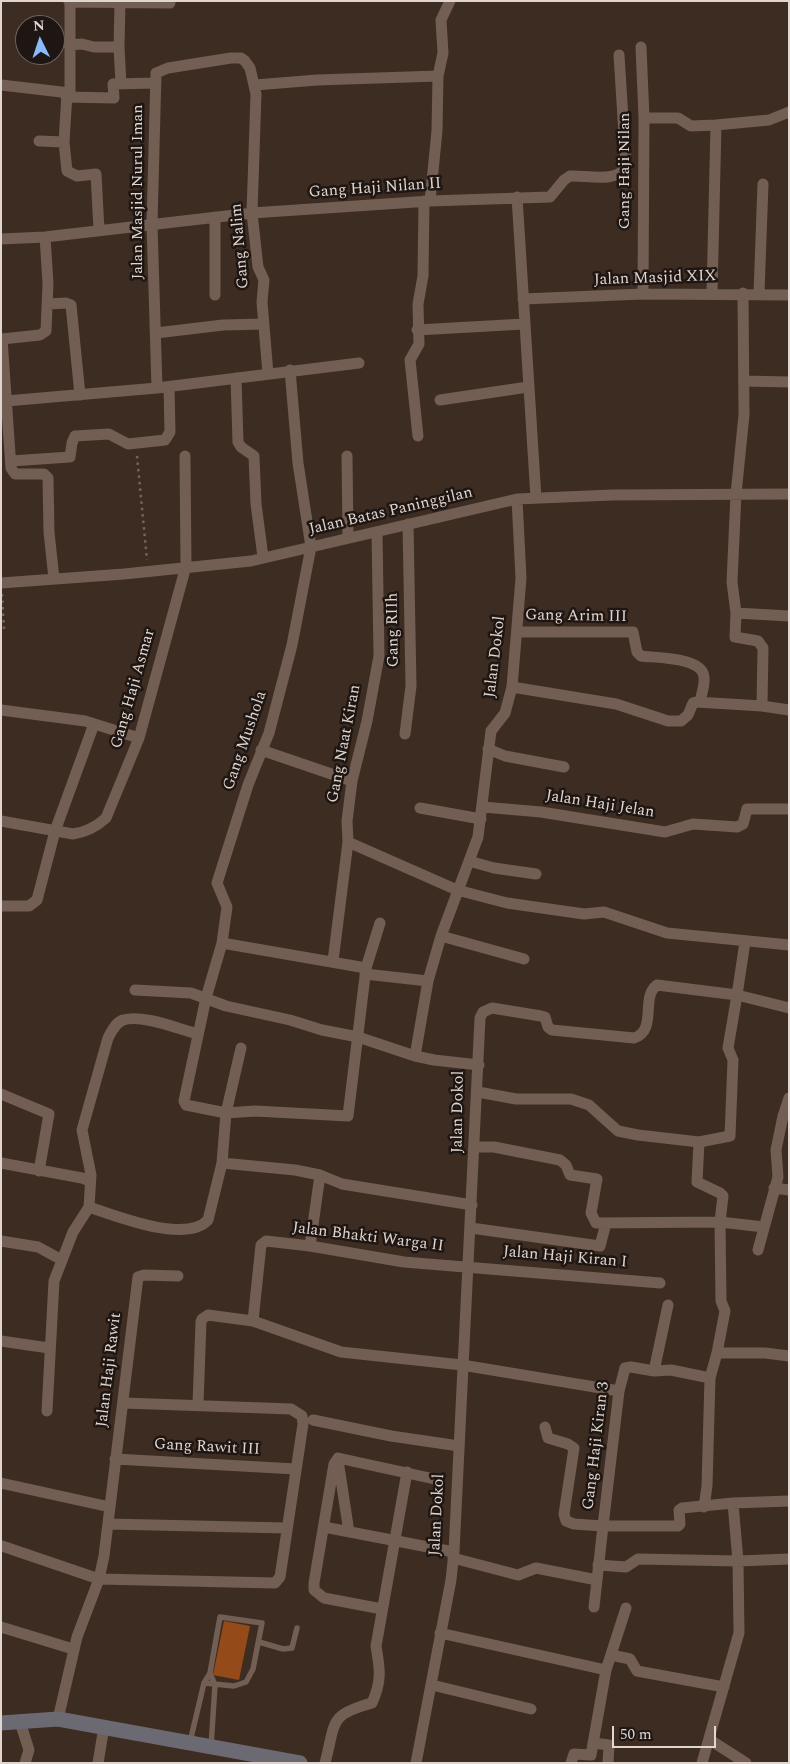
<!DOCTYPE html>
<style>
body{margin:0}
#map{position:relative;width:790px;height:1764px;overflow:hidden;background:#3d2c22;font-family:Spectral,serif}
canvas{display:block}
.frame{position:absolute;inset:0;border:2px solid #e1d5cf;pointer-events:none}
.north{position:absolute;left:15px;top:15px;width:50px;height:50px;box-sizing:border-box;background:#1e1612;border:1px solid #6c625e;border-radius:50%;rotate:356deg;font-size:14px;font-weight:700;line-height:20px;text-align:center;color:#e1d5cf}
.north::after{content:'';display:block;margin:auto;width:18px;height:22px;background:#89bafc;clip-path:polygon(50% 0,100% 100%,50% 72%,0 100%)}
.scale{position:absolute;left:612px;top:1726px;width:104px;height:22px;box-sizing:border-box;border:2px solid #e1d5cf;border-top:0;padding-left:6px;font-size:15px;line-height:18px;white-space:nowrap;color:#e1d5cf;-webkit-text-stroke:4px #1e1612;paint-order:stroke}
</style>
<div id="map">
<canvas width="790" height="1764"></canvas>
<div class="frame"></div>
<div class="north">N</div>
<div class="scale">50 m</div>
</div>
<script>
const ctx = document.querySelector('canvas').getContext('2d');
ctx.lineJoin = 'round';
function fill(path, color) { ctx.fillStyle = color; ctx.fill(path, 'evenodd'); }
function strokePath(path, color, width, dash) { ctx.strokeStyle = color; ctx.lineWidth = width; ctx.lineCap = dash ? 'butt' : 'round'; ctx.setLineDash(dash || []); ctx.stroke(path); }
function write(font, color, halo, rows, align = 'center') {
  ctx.font = font + ' Spectral,serif'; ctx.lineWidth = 5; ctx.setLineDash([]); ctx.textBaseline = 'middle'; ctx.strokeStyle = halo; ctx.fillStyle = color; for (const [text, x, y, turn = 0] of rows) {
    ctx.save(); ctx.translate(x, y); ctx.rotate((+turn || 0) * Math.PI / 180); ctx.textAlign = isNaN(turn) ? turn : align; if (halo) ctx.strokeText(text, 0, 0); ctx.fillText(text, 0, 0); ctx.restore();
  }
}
const building = new Path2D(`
 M224,1621l26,5 -11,54 -26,-5z`);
const path = new Path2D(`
 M137,456l10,104
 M2,594l2,35`);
const lane = new Path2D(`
 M259,1642l24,7 9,-1 5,-20
 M210,1673l5,12 -4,62
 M190,1742l14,-59 6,-10 10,-56 42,6 -9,46 -7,13 -12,4 -30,-3`);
const street = new Path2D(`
 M69,2l101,1
 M69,45l13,-1 12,3h25l1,-44
 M119,47l2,37
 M641,47l3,71 -1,176
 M1,85l69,8v-92
 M255,85l62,-5 121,-4
 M67,94l-3,48 3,29 10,5 19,-2 3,56
 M66,97l48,1 -1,-14 43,-1
 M644,118h34l13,8 25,-1 53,-5 20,-8
 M39,141l25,1
 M517,197l19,301
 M430,201l7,-70 1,-55 5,-23 -2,-33 9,-19
 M215,217v78
 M45,237l3,46 -2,48 -6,4 -38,4 9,129 4,6h29l4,4 1,54 5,47
 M1,239l44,-2 207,-24 178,-12 120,-4 14,-17 6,-4c16,-1 48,8 56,-10l-7,-111
 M712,293l4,-168
 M743,293l1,122 -8,79 -4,88 4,31 -1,24 23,4 5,7 -1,58 27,4
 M759,293l4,-109
 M523,299l120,-5 146,1
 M48,304l18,-1 5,2 9,90
 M417,330l107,-6
 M156,333l67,-8 41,-1
 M236,378l2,64 3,5 13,9 2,48 7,53
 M744,381l45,1
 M157,388l-5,-164 4,-151 12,-5 63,-10h10l4,3 5,7 6,26 -4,119 6,54 6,13 -2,22 6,72
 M440,400l88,-13
 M6,401l151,-13 202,-25
 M418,436l-8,-76 9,-16 -1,-40 5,-28 1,-75
 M347,456l1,81
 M11,461l59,-4 2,-14 3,-7 34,-2 19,10 37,-4 5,-8 -1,-45
 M1,583l123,-9 127,-13 266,-62 95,-4 177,-1
 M736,613l53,3
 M517,632h116l4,20 4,4c16,2 63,1 63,22 1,8 -3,17 -4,24
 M512,687l104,17 52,17h13l7,-6 5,-12 3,-1 66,4
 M1,710l84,11 54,17
 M405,734l6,-48 -3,-162
 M488,749l17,7 59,11
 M261,750l91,31
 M483,807l58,5 124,20 28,-8 44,3 6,-3 4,-15h42
 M420,808l61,11
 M1,821l72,13c14,-2 23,-7 33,-16l33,-80 47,-172 -1,-110
 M348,842l109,48 50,13 77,11 20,-2 63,21 122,12
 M469,861l25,7 42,6
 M1,906h28l8,-6 18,-69 39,-107
 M441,936l83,23
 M745,942l-8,53 52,13
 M222,943l5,-36 -10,-24 31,-98 21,-52 23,-88 19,-98 -13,-84 -8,-93
 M333,961l15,-119 -1,-21 5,-40 15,-60 12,-65 -2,-123
 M366,968l-144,-25 -16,55 -22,103 2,4 40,8 29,-2 93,5 18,-148 14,-45
 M365,974l63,7
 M135,990l56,3 35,13 64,14 32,10 36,7 57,19
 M479,1065l-45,-5 -19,-4 13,-75 13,-45 37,-99 13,-106 14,-18 7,-26 9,-109 -4,-79
 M1,1094l48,20 -10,57
 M475,1147h19l66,13 6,5 4,10 27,4 -6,34 5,10 124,-1 3,-26 -3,-3 -23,-11 2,-40
 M1,1163l81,15 8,3
 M222,1163l73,7 25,5 22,9 130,21
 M774,1188l15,2
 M89,1207c27,9 97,37 119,13l14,-57 4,-50 15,-65
 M471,1228l129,18 6,-23
 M1,1241l37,6 24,13
 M310,1246l10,-71
 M758,1250l20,-73 -2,-27 7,-34 6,-18
 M253,1321l8,-76 5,-4 44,5 94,16 256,21
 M1,1341l48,7
 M717,1353l8,-42 -4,-10 -1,-79 44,5
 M654,1371l14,-66
 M710,1378l-39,-8 -17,1 -23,-4 -6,1 -6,23 -16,135h75l2,-2 -1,-14 3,-2 51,-5 56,-2
 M198,1404l3,-82 1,-3 6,-4 45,6 88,31 121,13 157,26
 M47,1411l7,-130 19,-49 16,-25 2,-32 -9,-45 26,-92c4,-7 7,-15 15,-18 20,-6 55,9 75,14
 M313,1420l78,16 68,10
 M545,1427l3,11 20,6 6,4 -10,66 2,7 8,3 29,2 -9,81
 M338,1458l-4,6 -20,119v7l10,8 58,11
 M338,1458l101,22
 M115,1459l181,10
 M338,1460l11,72
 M1,1483l109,24
 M704,1507l3,-21 3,-108 7,-25h48l24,3
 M108,1524l178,4
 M324,1527l130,25
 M2,1546l97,33 176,4 5,-6 23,-153 -1,-8 -11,-7 -167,-6
 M453,1558l65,17 18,-7 61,12
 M598,1565l28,2 12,-8 100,2 51,-2
 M1,1627l72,22
 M440,1633l166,37
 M611,1655l19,4 7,12 87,16
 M432,1685l99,24
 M58,1719l19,-82 22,-58 5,-23 34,-279 6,-2 34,1
 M20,1722l9,28 -4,13
 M710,1740l36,23
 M593,1743l16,2 -1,18
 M98,1763l6,-36
 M325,1763c11,-41 3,-48 47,-60 10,-22 8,-34 4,-57l31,-174
 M416,1763l35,-183 3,-28 26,-534 3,-6 9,-4 49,8 4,1 3,10 4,3 82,8c24,-8 6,-41 23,-53l80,10 -9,53 5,12 -3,76 -31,6 -61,-7 -20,-4 -29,-26 -18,-6h-55l-38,-7
 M571,1763l3,-9 17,1 15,-85 20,-62
 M702,1763l37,-130 -1,-72 -5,-58`);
const secondary = new Path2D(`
 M1,1723l57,-4 242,44`);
const streetNames = [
 ["Gang Haji Nilan",626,171,-90],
 ["Gang Haji Nilan II",375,189,-4],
 ["Jalan Masjid Nurul Iman",139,192,-90],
 ["Gang Nalim",241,246,-95],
 ["Jalan Masjid XIX",655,279,-2],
 ["Jalan Batas Paninggilan",391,512,-13],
 ["Gang Arim III",576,617,1],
 ["Gang RIIh",394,630,-91],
 ["Jalan Dokol",496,657,-83],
 ["Gang Haji Asmar",134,689,-74],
 ["Gang Mushola",246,741,-71],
 ["Gang Naat Kiran",345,744,-79],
 ["Jalan Haji Jelan",600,805,9],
 ["Jalan Dokol",459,1112,-89],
 ["Jalan Bhakti Warga II",368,1238,7],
 ["Jalan Haji Kiran I",565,1258,5],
 ["Jalan Haji Rawit",110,1370,-83],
 ["Gang Haji Kiran 3",597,1446,-83],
 ["Gang Rawit III",207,1448,3],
 ["Jalan Dokol",438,1515,-87]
];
fill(building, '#954b19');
strokePath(path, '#74655c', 2.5, [2.5, 4]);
strokePath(lane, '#725e53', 5.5);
strokePath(street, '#725e53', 11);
strokePath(secondary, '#6b6971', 15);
write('16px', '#e1d5cf', '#1e1612', streetNames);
</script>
